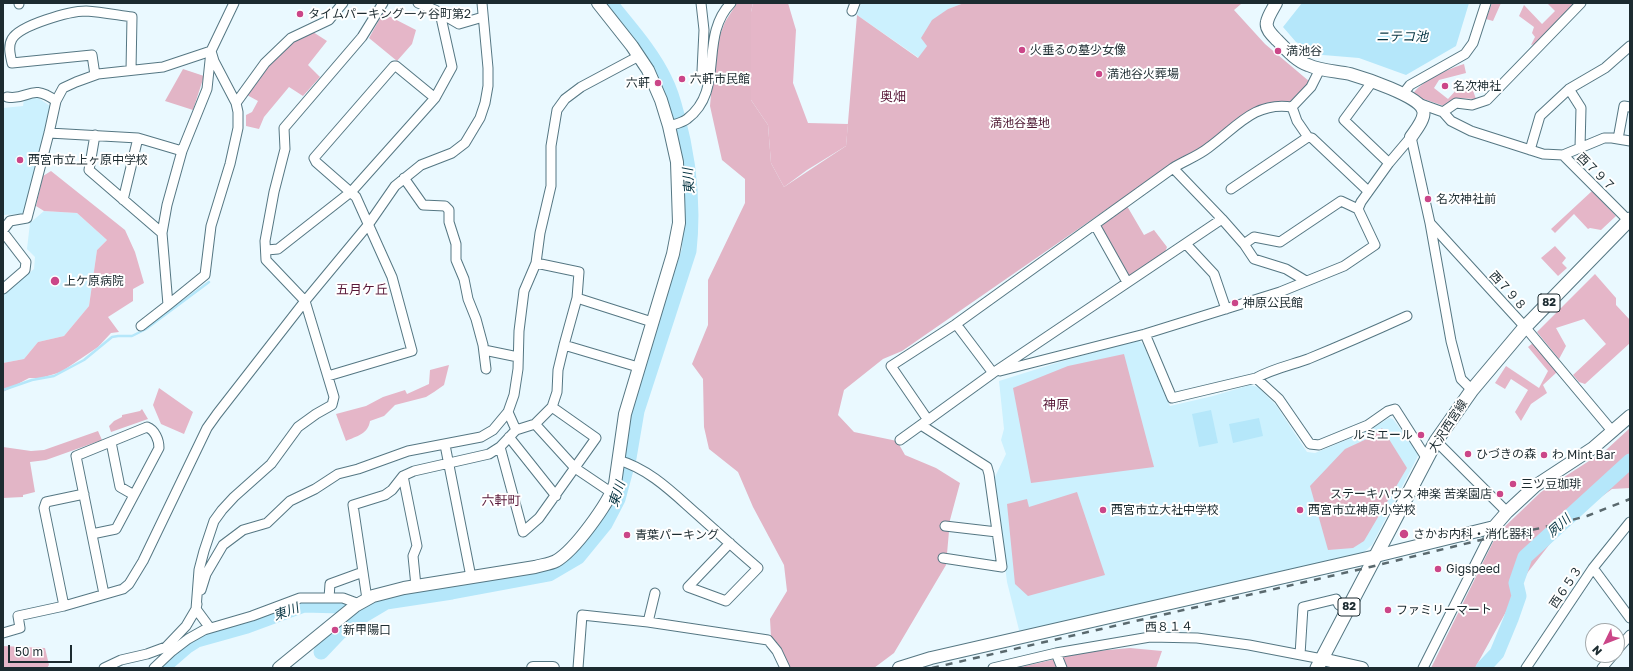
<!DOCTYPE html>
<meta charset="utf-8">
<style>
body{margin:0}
#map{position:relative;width:1633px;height:671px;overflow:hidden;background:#eaf9ff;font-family:"Golos Text",sans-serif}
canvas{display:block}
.frame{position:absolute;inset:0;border:4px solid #1c2b30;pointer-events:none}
.north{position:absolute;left:1585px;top:623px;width:40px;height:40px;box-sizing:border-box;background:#fff;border:1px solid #a4aaac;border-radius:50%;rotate:227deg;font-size:11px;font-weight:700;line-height:16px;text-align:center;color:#1c2b30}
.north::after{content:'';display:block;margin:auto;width:14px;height:18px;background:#cb4688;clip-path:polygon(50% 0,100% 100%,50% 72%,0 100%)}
.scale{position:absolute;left:8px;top:645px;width:64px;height:18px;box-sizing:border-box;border:2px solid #1c2b30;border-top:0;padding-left:5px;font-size:12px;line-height:14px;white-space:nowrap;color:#1c2b30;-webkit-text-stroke:3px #fff;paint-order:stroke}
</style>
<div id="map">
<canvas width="1633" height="671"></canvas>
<div class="frame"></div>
<div class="north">N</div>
<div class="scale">50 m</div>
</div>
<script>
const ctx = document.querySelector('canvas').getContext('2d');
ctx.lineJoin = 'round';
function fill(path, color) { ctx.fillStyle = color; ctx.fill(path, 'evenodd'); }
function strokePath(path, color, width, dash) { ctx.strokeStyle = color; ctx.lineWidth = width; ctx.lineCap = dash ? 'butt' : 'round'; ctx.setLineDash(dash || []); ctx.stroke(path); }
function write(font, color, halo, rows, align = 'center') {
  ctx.font = font + ' "Golos Text","Noto Sans JP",sans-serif'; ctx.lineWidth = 4; ctx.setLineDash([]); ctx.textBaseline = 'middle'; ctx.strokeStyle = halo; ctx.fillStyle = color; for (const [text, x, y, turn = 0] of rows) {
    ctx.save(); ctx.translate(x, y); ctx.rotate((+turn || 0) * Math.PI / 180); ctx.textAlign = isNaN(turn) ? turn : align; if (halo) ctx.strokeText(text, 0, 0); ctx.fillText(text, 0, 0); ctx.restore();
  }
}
const built = new Path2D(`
 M861,3h103l-16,6 -21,37 -8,12 -62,-43z
 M37,97l13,9 -25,105 -3,3 -19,1v-107l20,-2 1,-7z
 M44,211l33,2 30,27 -10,10 -8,56 -25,30 -26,6 -14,17 -21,4v-69l31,-25 1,-12 -8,-8 3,-26z
 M1138,340l5,4 27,62 43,-10 37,-11 8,2 18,18 31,47 8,1 53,-22 21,-13 4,1 26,35 -47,91 -9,8 -343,81 -13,-52 -13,-103 12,-25 -5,-14 3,-11 -5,-48 67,-21z`);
const green = new Path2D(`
 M737,3h16l-2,9v88l17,25 3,38 13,24 62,-41 11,-131 61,43 9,-12 -6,-8 11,-18 16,-11 16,-6h276l1,1 -7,6 31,34 45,38 -19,21 -21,-1 -30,17 -34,27 -34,18 -270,187 -19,8 -39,31 -6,25 16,17 43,9 8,14 31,13 24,15 -10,37 -4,45 -52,88 -20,15h-85l-11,-24 -7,-7 -1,-18 17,-28 -3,-26 -31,-58 -15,-35 -29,-23 -5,-22 -1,-48 -11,-15 16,-39v-45l37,-77v-24l-23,-19 -12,-54 5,-58 10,-26z
 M183,69l21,7 -11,34 -28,-9z
 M1127,206l17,29 10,-5 13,17 -2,5 -36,24 -28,-50z
 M1124,354l30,113 -123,16 -18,-95 55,-22z
 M142,409l6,10 -37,13 -2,-6 5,-5 8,-4v-2l18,-4z
 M1382,428l25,40 -43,73 -11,7 -25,2 -18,-64 35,-37 26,-12z
 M1630,428v60l-18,1 -45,33 -39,50 -53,96h-44l66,-134 44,-42 65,-42z
 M98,431l4,9 -56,20 -16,2 5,30 -12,3v2l-20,1v-51l28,4 13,-1z
 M1077,492l28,83 -77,21 -13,-12 -8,-80 20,-5 2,8z`);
const forest = new Path2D(`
 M753,3h35l8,27 -3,53 15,40 40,1 -2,22 -39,24 -23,17 -13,-24 -3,-38 -17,-25v-88z
 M1492,3h9l-8,18 -7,-2z
 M1547,3h29l-41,41 -4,1 4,-8 -3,-4 2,-6 -15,-11 5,-11 18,19 13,-13z
 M383,13l33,17 -4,14 -15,17 -28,-23z
 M313,32l14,9 -19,24 12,12 -17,19 -14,-9 -25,30 -5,12 -13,-3v-11l6,-3 6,-11 -11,-6c14,-14 25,-39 41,-50 7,-5 17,-9 25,-13z
 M1464,64l2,9 -27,7 -5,8 14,11 10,-11 13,-3 5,14 -20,-1 -12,8 -32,-11c9,-14 36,-26 52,-31z
 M51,171l74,59 10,22 9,31 -11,6v12l-25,16 11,15 -8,1 -13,14 -37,25 -20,6h-12l-26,14v-29l21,-4 14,-17 26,-6 25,-30 8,-56 10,-10 -30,-27 -33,-2 -8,-5 7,-30z
 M1592,191l24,25 -15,14 -11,-2 -2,1 -14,-15 -19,19 -4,-4z
 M1555,246l11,12 -4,5 5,5 -9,8 -17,-18z
 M1595,274l21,24v7l14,15v23l-45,41 -6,-2 -6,-7 33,-31 -22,-25 -28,9 10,18 -7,13 -22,-27z
 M1533,343l24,29 -14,13 4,8 -16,11 -10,17 -6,-9 13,-22 -17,-11 -6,10 -10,-6 11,-17 33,22 9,-17 -20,-24z
 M449,365l-5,20 -10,7 -8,5 -31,8 -11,11 -14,5c-2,13 -13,15 -24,20l-10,-27 30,-8 17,-9 22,-7 2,4 22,-10 1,-14z
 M159,388l34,24 -9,22 -23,-10 -8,-19z
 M3,646l42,2 4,17 -2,3h-44z
 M1130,648l32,3 -6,17 -10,-1 -3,1h-126l68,-16z`);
const water = new Path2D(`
 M1302,3h167l-13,43 -50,29 -47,-17 -36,-3 -27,-13 -13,-15z
 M1211,410l7,33 -19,4 -7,-33z
 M1259,418l4,18 -30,7 -4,-19z`);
const stream = new Path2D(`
 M3,390l29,-10 22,-4 30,-16 28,-23 6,-1h14l14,-7 63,-47`);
const river = new Path2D(`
 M321,652l18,-19 20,-15 27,-16 66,-10 97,-18 29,-17 27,-33 13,-25 11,-41 8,-47 52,-160c5,-46 0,-92 -12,-136 -3,-12 -6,-24 -12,-35 -13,-28 -36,-53 -55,-77
 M162,668l24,-21 11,-7 50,-14 57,-21 37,1 18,12
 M1483,668l14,-15 14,-34 8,-23 -3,-13 9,-26 105,-96`);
const street = new Path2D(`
 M418,3l17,7 24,14 24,-7
 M701,3l3,27 -2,41 7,5
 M19,4v-1
 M852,11l3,-8
 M211,51l3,10 22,42 2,9v16l-8,36 -19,62 -6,49 -37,30 -6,-72 5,-28 15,-54 25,-62 4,-38 23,-48
 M95,75l-3,-20 -80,8c-2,-9 -4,-17 0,-24 8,-14 58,-28 74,-28 15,1 31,4 46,6l-1,53
 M1372,82l-28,38 45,43
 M1569,89l12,19 -1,40
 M1403,94l7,-9 55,-31 8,-11 13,-40
 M7,97c22,4 23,-15 49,4
 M236,103l29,-40 26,-25 38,-18 14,-17
 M1418,103l25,9 8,9 20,10 72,23 20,1 41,-17h8l18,3
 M1292,107l5,14 11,16 4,1 56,53
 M1292,107l19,-20 9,-18
 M1443,112l13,-9 16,2 15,-5 94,-97
 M669,126c6,-2 13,-3 18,-7 39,-29 11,-82 44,-116
 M49,133l89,5 44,13
 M95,135l-6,35 73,63
 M1411,137l19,86 21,118 10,38 11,11
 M1618,139l6,-33 6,1
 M1530,150l10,-34 29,-27 36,-21 25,-22
 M1563,155l67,67
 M1173,168l49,51 22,25 10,15 32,10 20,12
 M404,178l19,27 22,1 4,4v12l7,22v16l8,19 4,20 8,20 7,26 3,24
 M1231,189l77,-52
 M123,200l15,-62
 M1222,219l-229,154 -65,47 -37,-54 65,-42 217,-156c11,-7 25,-12 35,-20 28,-20 46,-47 84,-41
 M1430,223l95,104 88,105
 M1095,225l32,57
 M3,230l7,-9 17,-3 22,-85 7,-32 7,-13 13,-6 22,-8 65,-7 48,-16
 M3,232l23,30 -1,8 -22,19
 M1186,244l28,30 12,35
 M1244,244l10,-7 26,5 61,-41 17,8
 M267,250l11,-1 74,-58 83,-93 17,-31 -12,-54
 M536,263l43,9 -2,26
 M956,324l37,49
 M141,326l27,-21
 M1145,334l27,64 84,-20c16,-9 35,-13 52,-19 34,-14 66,-28 99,-43
 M564,345l13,-47 75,24
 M484,350l34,7
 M1000,371l145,-37 135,-42 64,-26 31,-21 -17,-36 3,-7 28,-39 22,-26
 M328,376l84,-25 -20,-74 -36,-80 -40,-35 -2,-4 80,-92h2l39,32
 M1256,378l23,21 31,45 9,1 49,-20 20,-14 7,-2 32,50
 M508,412l8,18 19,-6 40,44 37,25
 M535,424l17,-17 5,-15 1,-22 6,-25 74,22
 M921,425l66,42 2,7 13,93 -59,-9
 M509,437l47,59
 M900,440l25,-18
 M1436,441l71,71
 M111,442l9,45 14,8
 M445,445l26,132
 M500,447l23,85 16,-14 57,-80 -44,-31
 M618,460c32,9 56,34 80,55 20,18 40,36 60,53l-32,33 -38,-14 42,-44
 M403,476l14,70 -4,10 3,30
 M945,526l52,6
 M92,534l24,-5 43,-81c0,-8 -4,-18 -12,-21l-71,29 28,138
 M1593,568l37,50
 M201,590l5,-16 17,-29 20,-15 24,-7 23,-22 25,-12 23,-15 20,-5 50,-18 73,-14 12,-7 15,-18 6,-17 4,-26 1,-38 5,-40 12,-28 4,-30 11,-47v-40l6,-36 8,-11 16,-12 58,-31
 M329,598l1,-14 33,-12
 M367,599l-14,-94 32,-10 7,-5 11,-14 11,-5 75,-17 11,-7 16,-17
 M197,604l-1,5 14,19
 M64,606l-20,-98 2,-6 38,-8
 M648,622l7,-29
 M3,633l17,-5 -2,-12 46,-10 59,-17 6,-5 14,-23 64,-133 10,-14 88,-113 63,-76 27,-39 26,-21 31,-12 13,-10 15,-25 5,-15 3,-17v-18l-6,-65
 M1617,650l13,-15
 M1056,653l6,15
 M1300,655l3,-48 33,-8 3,6 9,5
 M104,668l17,-8 26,-6 19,-7 20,-21 10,-17 3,-39 5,-19 10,-30 8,-11 12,-13 37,-33 27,-37 18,-13 16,-9 2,-8 -29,-96 -39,-41 -1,-19 9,-49 11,-43 -1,-21 78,-91 21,-34
 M154,668l17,-16 17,-13 16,-9 48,-14 48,-18h43l16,6
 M578,668l4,-53 66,7 120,18 9,11 8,17
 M993,668l63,-15 94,-16 47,1 52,7 73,14v4
 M1423,668l71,-141
 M1526,668l67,-100 37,-46
 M1602,668l11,-13`);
const secondary = new Path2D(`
 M1276,3c-3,6 -8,13 -9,19 -2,7 6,14 10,18 9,9 19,21 31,25 13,6 28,6 42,9 14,4 69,22 73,36 3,8 -8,21 -12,27
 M1322,659l40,9
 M279,668l76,-62 18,-10 31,-8 131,-21c7,-2 15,-3 21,-6 19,-11 52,-57 59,-77l10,-70 48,-160 6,-31 -2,-61 -8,-36 -8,-26 -13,-30 -16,-24 -34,-43
 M533,668h20
 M899,668l32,-10 445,-102 118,-29 13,-15 28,-26 58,-38 37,-32`);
const primary = new Path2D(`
 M1317,668l119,-227 36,-51 53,-63 105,-108`);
const rail = new Path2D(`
 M932,668l438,-101 119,-29 52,-10 46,-12 43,-17`);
const markers = [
 [300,14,4,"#cb4688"],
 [1022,50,4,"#cb4688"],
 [1278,51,4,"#cb4688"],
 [1099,74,4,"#cb4688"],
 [682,79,4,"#cb4688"],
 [658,83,4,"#cb4688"],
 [1445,86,4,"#cb4688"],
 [20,160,4,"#cb4688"],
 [1428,199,4,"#cb4688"],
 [55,281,5,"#cb4688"],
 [1235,303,4,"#cb4688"],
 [1421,435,4,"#cb4688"],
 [1468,454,4,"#cb4688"],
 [1544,455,4,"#cb4688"],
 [1513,484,4,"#cb4688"],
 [1500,494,4,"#cb4688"],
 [1103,510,4,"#cb4688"],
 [1300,510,4,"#cb4688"],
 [1404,534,5,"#cb4688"],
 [627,535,4,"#cb4688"],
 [1438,569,4,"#cb4688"],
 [1388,610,4,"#cb4688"],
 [335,630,4,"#cb4688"]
];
const shields = [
 [1549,303,22],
 [1349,607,22]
];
const shieldNames = [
 ["82",1549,303],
 ["82",1349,607]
];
const poiNames = [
 ["タイムパーキング一ヶ谷町第2",308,14],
 ["火垂るの墓少女像",1030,50],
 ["満池谷",1286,51],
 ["満池谷火葬場",1107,74],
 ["六軒市民館",690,79],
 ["六軒",650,83,"right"],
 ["名次神社",1453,86],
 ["西宮市立上ヶ原中学校",28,160],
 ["名次神社前",1436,199],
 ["上ケ原病院",64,281],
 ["神原公民館",1243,303],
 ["ルミエール",1413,435,"right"],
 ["ひづきの森",1476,454],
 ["わ Mint Bar",1552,455],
 ["三ツ豆珈琲",1521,484],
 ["ステーキハウス 神楽 苦楽園店",1492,494,"right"],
 ["西宮市立大社中学校",1111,510],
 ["西宮市立神原小学校",1308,510],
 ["さかお内科・消化器科",1413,534],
 ["青葉パーキング",635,535],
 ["Gigspeed",1446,569],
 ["ファミリーマート",1396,610],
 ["新甲陽口",343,630]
];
const parkNames = [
 ["満池谷墓地",1020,123]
];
const streetNames = [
 ["西７９７",1596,172,45],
 ["西７９８",1508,291,48],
 ["大沢西宮線",1448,426,-57],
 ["西６５３",1566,587,-56],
 ["西８１４",1169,627,-1]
];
const waterNames = [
 ["ニテコ池",1402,37],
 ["東川",689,181,-94],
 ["東川",617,494,-72],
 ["夙川",1559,526,-42],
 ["東川",286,612,-20]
];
const neighbourhoodNames = [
 ["奥畑",893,97],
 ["五月ケ丘",362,290],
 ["神原",1056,405],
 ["六軒町",501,501]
];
fill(built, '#ccf1fe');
fill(green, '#e2b5c6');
fill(forest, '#e5b6c8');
fill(water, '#b5e7fa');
strokePath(stream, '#b5e7fa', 2.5);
strokePath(river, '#b5e7fa', 15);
strokePath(street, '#557783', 11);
strokePath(secondary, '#557783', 14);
strokePath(primary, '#557783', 15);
strokePath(street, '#fff', 9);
strokePath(secondary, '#fff', 12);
strokePath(primary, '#fff', 13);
strokePath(rail, '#5a696e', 2.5, [7, 7]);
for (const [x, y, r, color] of markers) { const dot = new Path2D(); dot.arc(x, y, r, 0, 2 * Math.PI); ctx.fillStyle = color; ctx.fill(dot); strokePath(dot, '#fff', 1.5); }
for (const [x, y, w] of shields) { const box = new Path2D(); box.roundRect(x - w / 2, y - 9, w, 18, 3); ctx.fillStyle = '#fff'; ctx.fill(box); strokePath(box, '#1c2b30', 1); }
write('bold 11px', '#1c2b30', null, shieldNames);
write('12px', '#1c2b30', '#fff', poiNames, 'left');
write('12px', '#4d1631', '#fff', parkNames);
write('12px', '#1c2b30', '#fff', streetNames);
write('italic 13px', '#043341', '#fff', waterNames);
write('13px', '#591939', '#fff', neighbourhoodNames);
</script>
